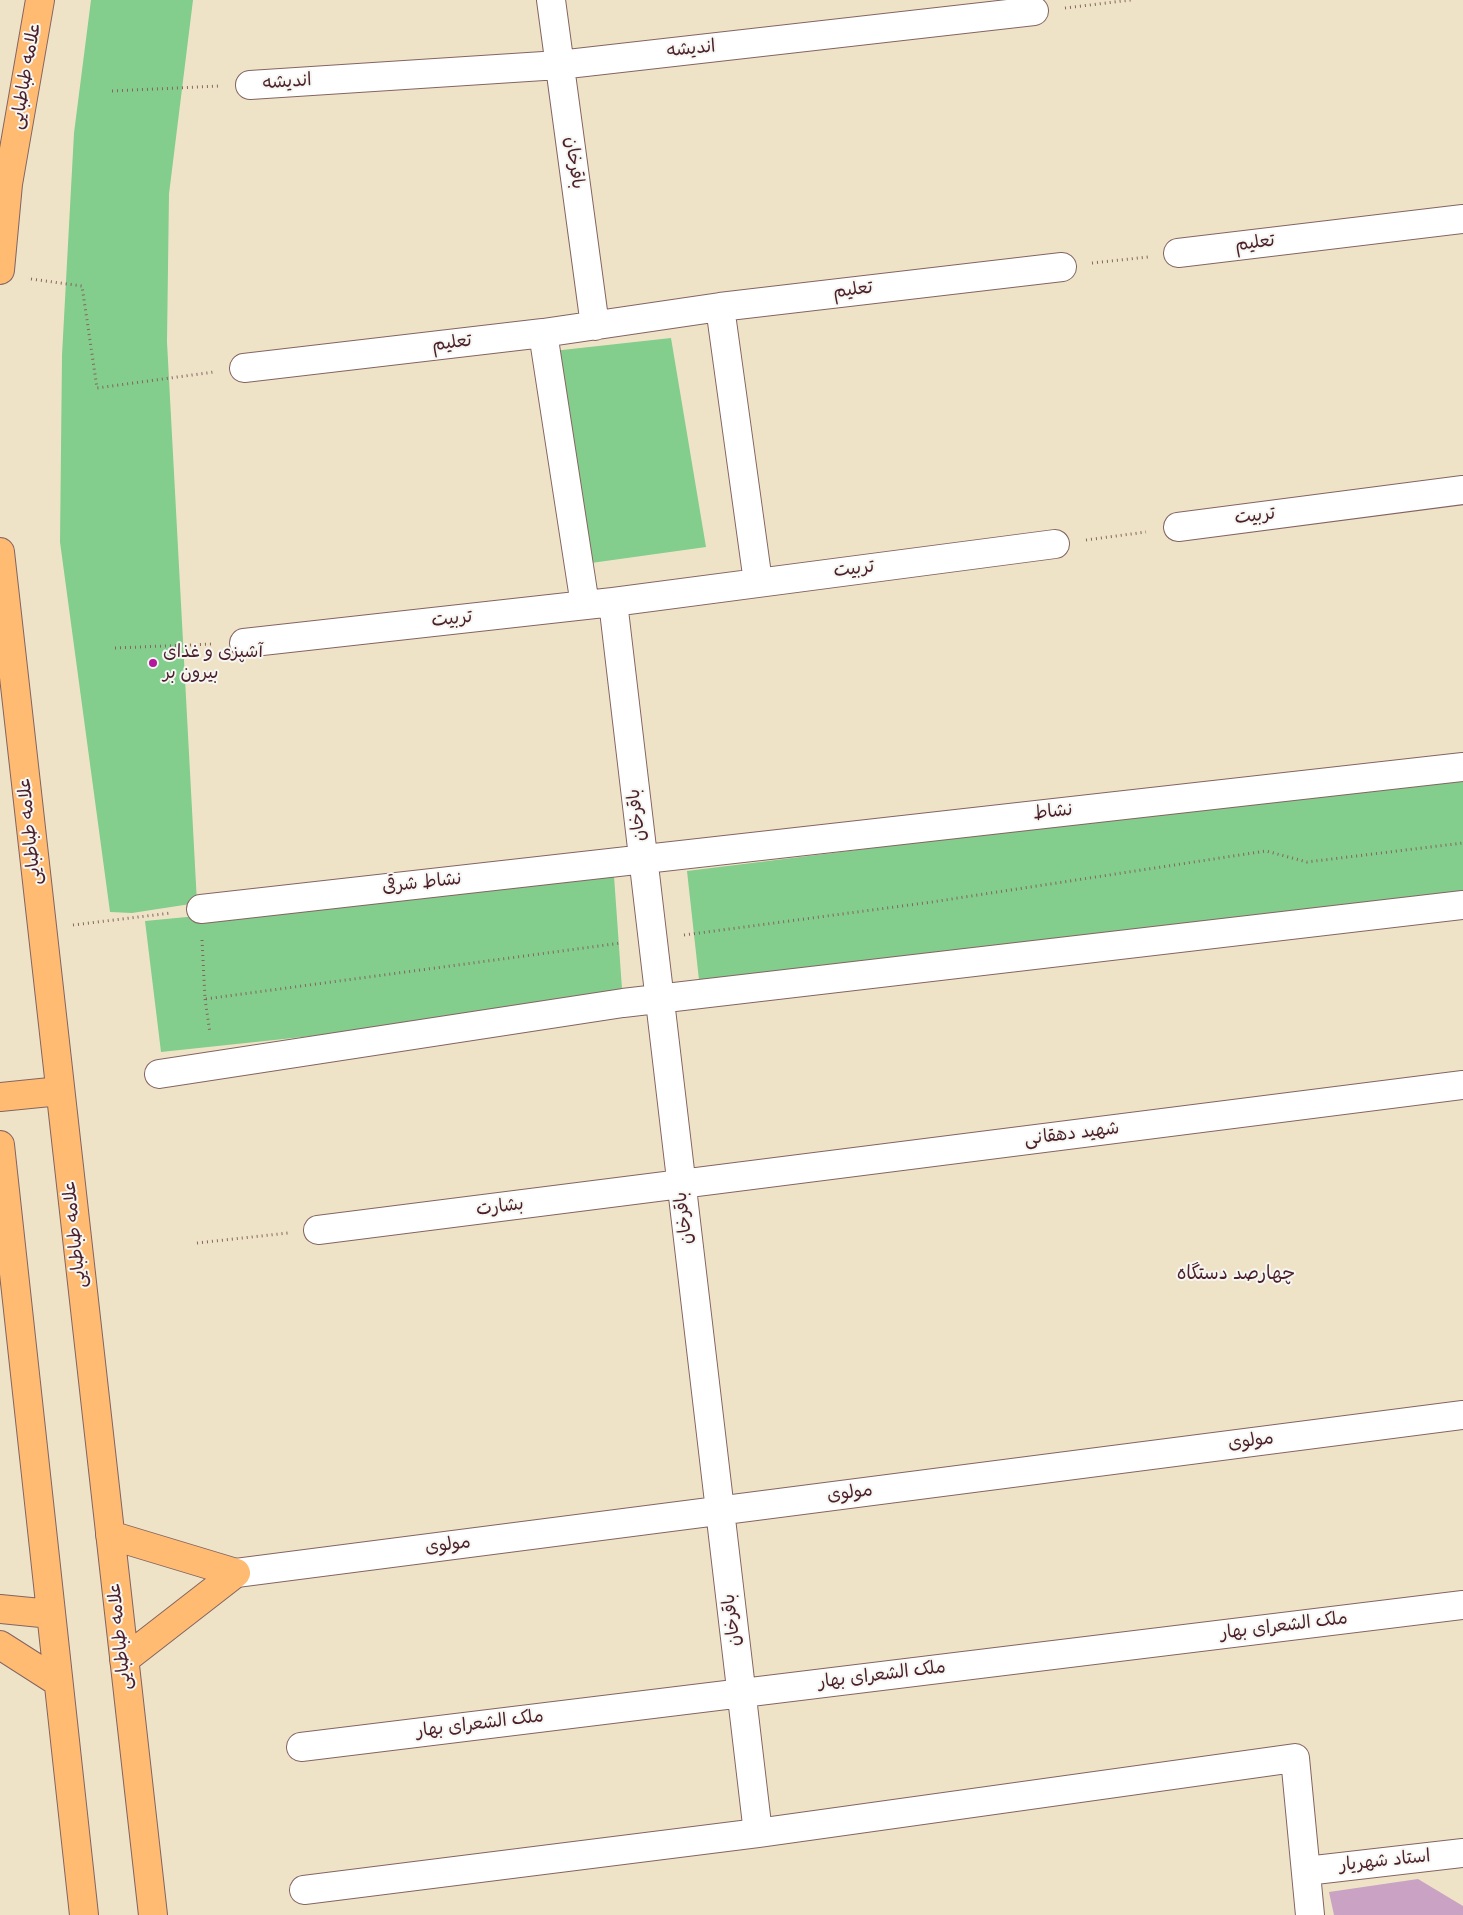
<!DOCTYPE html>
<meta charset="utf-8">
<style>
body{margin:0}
canvas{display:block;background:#efe3c7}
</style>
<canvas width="1463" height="1915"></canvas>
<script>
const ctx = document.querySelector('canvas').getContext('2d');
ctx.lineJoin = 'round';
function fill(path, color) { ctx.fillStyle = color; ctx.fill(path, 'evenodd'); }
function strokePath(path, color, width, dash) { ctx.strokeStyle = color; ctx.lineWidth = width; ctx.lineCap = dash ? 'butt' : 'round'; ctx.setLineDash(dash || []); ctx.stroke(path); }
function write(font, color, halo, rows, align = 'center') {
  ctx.font = font + ' Mynerve,"Playpen Sans Arabic",sans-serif'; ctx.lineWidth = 4; ctx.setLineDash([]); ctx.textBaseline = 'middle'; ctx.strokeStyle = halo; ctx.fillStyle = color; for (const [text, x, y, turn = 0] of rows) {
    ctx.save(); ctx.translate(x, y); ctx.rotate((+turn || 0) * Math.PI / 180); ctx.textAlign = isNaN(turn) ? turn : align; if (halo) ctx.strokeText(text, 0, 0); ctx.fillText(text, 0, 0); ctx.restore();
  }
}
const green = new Path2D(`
 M91,0h102l-24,194 -2,148 30,561 -65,10 -22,-1 -50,-370 2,-187 12,-222z
 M671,338l35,209 -122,17 -31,-213z
 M1463,775v120l-764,85 -12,-109z
 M614,876l9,127 -462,49 -16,-131z`);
const building = new Path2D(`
 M1418,1879l45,27v9h-129l-5,-23z`);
const path = new Path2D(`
 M1065,8l66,-8
 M112,91l108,-5
 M1092,263l56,-6
 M31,279l51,7 15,102 117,-16
 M1086,540l60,-8
 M115,648l98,-4
 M73,925l98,-12
 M684,935l248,-33 334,-51 41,11 156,-19
 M202,940l3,59 416,-56
 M205,999l5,34
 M197,1243l91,-10`);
const minor = new Path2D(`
 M551,0l44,326
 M250,85l309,-20 475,-54
 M1178,253l285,-34
 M720,307l38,275
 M543,333l42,272
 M244,368l299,-35 177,-26 342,-40
 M1178,527l285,-37
 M613,602l145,1231
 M244,643l369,-41 442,-58
 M201,909l1262,-142
 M159,1074l464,-71 840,-98
 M318,1230l1145,-145
 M236,1573l1227,-158
 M301,1747l1162,-142
 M1306,1871l157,-18
 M304,1890l454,-57 537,-75 15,157`);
const major = new Path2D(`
 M0,270l8,-86 32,-184
 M0,552l153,1363
 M0,1097l60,-6
 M0,1145l84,770
 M110,1535l126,38 -112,87
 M0,1609l51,5
 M0,1645l58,37`);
const markers = [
 [153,663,5,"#b5179e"]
];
const streetNames = [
 ["اندیشه",691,50,-6],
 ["علامه طباطبایی",27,76,-80],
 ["اندیشه",287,83,-4],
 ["باقرخان",573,163,82],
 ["تعلیم",1255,244,-7],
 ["تعلیم",853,291,-7],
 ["تعلیم",452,344,-7],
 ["تربیت",1255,517,-7],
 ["تربیت",854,570,-7],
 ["تربیت",452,620,-6],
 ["نشاط",1053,813,-6],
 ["باقرخان",638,815,-97],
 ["علامه طباطبایی",31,831,-96],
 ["نشاط شرقی",422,884,-6],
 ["شهید دهقانی",1072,1135,-7],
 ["بشارت",500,1208,-7],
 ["باقرخان",685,1218,-97],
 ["علامه طباطبایی",76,1234,-96],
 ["مولوی",1251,1442,-7],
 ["مولوی",850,1494,-7],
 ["مولوی",448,1546,-7],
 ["باقرخان",733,1620,-97],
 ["ملک الشعرای بهار",1284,1627,-7],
 ["علامه طباطبایی",121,1636,-96],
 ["ملک الشعرای بهار",882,1676,-7],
 ["ملک الشعرای بهار",480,1725,-7],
 ["استاد شهریار",1385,1862,-6]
];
const poiNames = [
 ["آشپزی و غذای",163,653],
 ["بیرون بر",163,674]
];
const neighbourhoodNames = [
 ["چهارصد دستگاه",1236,1275]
];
fill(green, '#83ce8c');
fill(building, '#caa2c3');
strokePath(minor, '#846462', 30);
strokePath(major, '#846462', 30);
strokePath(path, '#846462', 3, [1, 4]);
strokePath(minor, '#fff', 28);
strokePath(major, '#febb71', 28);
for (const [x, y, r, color] of markers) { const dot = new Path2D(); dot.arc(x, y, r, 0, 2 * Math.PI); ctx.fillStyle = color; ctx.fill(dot); strokePath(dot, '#f6f6f2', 2); }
write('18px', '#4a1f2b', '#f6f6f2', streetNames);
write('18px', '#4a1f2b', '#f6f6f2', poiNames, 'left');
write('19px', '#4a1f2b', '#f6f6f2', neighbourhoodNames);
</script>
